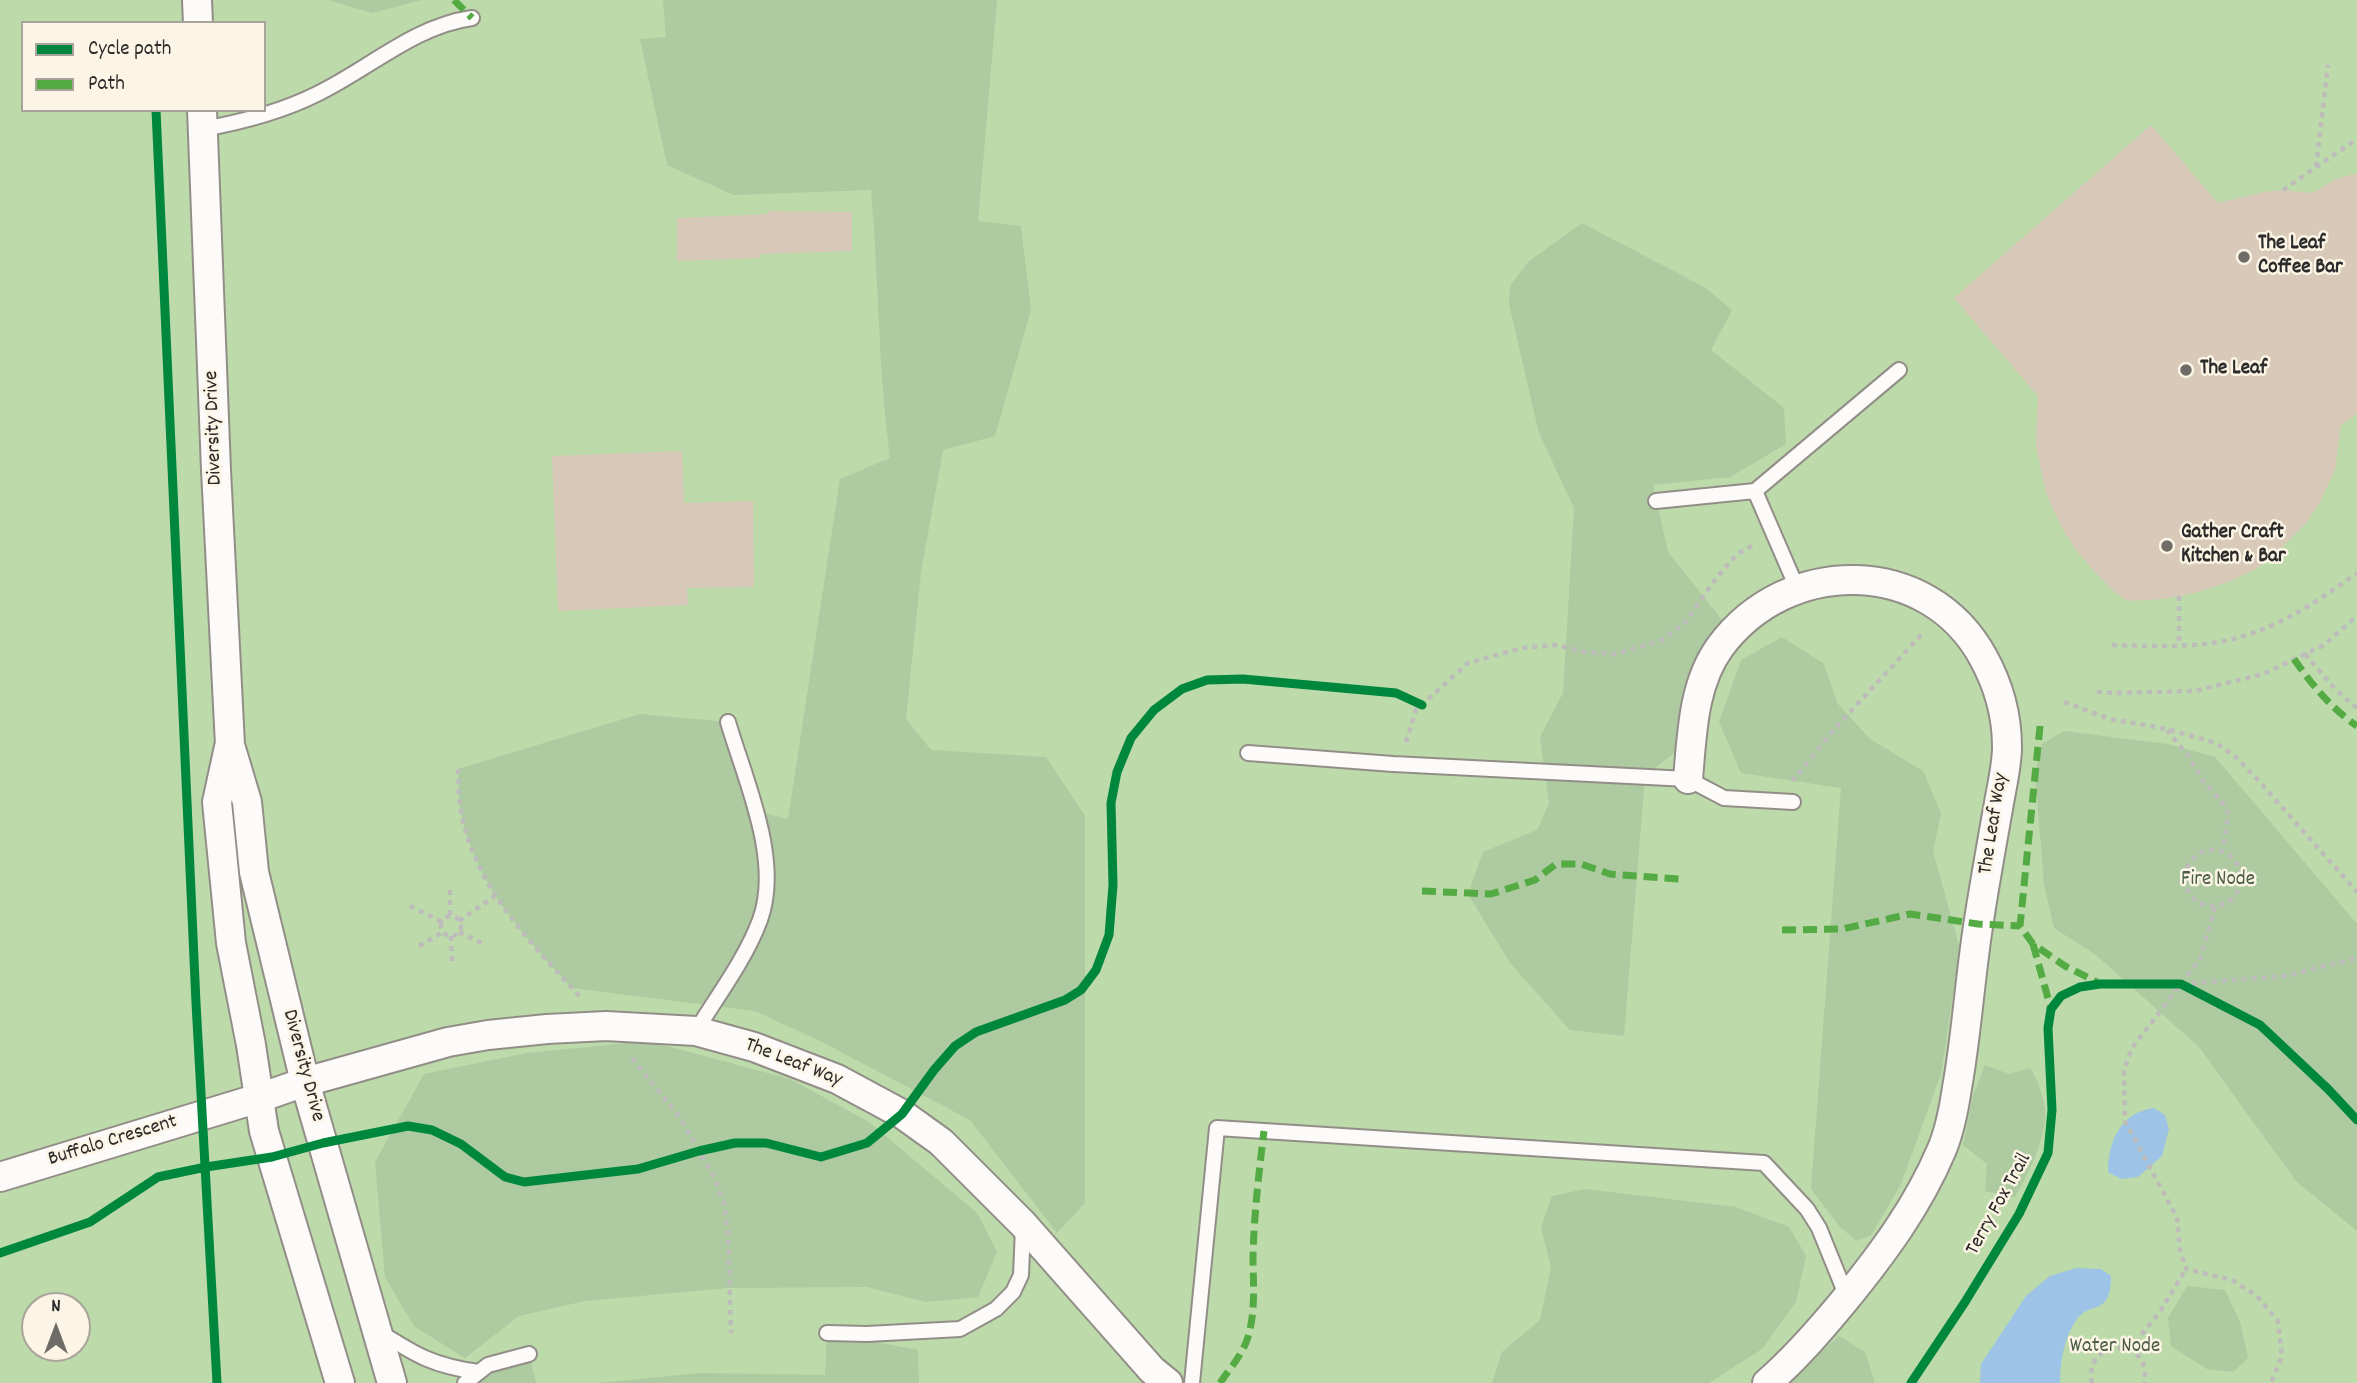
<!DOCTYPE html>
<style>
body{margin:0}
#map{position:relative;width:2357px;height:1383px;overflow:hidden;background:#ede5d7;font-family:Dekko,sans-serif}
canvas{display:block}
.legend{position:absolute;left:21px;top:21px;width:245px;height:91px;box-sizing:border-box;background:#fcf5e5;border:2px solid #a8a49b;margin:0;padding:9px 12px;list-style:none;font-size:21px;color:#2b2b2b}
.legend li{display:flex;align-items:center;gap:14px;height:35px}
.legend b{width:35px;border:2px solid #a8a49b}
.north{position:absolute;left:21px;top:1292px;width:70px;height:70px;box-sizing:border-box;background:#fcf5e5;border:2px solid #a8a49b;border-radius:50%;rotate:0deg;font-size:19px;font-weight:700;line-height:28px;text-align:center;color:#2b2b2b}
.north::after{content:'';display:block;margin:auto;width:24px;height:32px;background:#6f6c67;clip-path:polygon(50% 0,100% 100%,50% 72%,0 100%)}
</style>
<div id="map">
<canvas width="2357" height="1383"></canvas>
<ul class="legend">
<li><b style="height:9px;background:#00873e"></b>Cycle path</li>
<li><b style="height:9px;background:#54ab44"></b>Path</li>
</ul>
<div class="north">N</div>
</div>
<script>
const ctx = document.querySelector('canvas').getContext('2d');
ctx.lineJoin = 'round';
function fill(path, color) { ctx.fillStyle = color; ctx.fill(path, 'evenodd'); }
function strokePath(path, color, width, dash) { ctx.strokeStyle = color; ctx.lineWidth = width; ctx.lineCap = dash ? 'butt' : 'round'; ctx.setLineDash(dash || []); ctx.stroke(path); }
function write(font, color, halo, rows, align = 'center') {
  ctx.font = font + ' Dekko,sans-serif'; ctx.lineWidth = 5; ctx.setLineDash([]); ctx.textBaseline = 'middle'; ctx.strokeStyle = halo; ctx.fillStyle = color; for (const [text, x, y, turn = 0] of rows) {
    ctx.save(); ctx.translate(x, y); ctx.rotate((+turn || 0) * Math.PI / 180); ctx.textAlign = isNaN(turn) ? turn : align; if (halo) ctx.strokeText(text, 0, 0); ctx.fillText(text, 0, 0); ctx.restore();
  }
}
const green = new Path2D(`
 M0,0h2357v1383h-2357zM23,23h241v87h-241zM35,1306h42v42h-42z`);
const forest = new Path2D(`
 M328,0h94l-50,13z
 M663,0h334l-19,221 43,5 10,84 -36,126 -52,14 -22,122 -15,147 25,31 115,7 39,59v387l-28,30 -87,-113 -148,-78 -67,-31 -183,-23c-50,-55 -99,-105 -112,-181 -2,-13 -1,-26 -2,-38l182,-55 88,8 27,89 33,8 52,-340 50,-21c-12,-89 -11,-179 -19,-268l-137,5 -67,-30 -27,-126 26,-2z
 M1582,223l122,64 28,23 -21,40 73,58 2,36 -56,33 -77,8 15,67 58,73 -47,124 -34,27 -21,260 -54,-6 -60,-67 -42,-69 15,-42 54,-22 12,-26 -9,-67 23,-44 11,-185 -35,-75 -30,-129 1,-18 18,-24z
 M1782,637l41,26 15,41 32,35 53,32 18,42 -8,38 27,98 -19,125 -41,112 -29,49 -14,6 -17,-14 -29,-38 30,-401 -100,-15 -22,-51 22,-62z
 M2064,731l103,13 48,13 142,167v307l-61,-50 -97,-134 -103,-92 -42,-27 -10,-44 -9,-112 7,-28z
 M648,1041l142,38 79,43 108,91 20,39 -19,45 -52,5 -59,-15 -139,1 -143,13 -66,15 -54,42 -51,-32 -29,-49 -10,-115 49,-88 103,-21z
 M1985,1065l24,9 21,-6c8,11 17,38 15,52 -3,26 -17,55 -30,77l-30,-6 2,-27 -24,-19 10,-49z
 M1585,1189l151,18 53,20 17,29 -10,46 -34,47 -53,34h-217l10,-31 38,-32 11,-53 -10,-40 11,-31z
 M2187,1286l38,4 15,32 8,36 -15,14 -26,-3 -36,-23 -3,-28z
 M827,1333l91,17 1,33h-320l101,-10 125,2z
 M1839,1336l26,16 10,31h-89z
 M529,1354l7,29h-71z`);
const water = new Path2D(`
 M2154,1108l11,7 4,14 -7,27 -24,21 -17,2 -13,-7c0,-31 13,-60 46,-64z
 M2076,1268l25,1 10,7c0,41 -21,25 -34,43 -13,18 -17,43 -17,64h-80l1,-19 45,-68 24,-20z`);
const building = new Path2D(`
 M2151,125l67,78 46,-11 19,-2 30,3 21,-13 23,-7v241l-16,11 -6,45 -15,32 -13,20 -31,31 -20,16 -25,12 -36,12 -32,6 -36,2 -16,-12 -33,-36 -13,-20 -11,-22 -8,-18 -10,-47 2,-50 -84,-98z
 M768,211l84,1v39l-92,3v4l-83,3v-43l91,-4z
 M682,451l2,52 69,-2 1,86 -67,1 1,17 -130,6 -6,-155z`);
const path = new Path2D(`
 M2316,167l12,-102
 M2283,190l74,-51
 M2179,596v50
 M2112,645c38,1 75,3 112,-4 50,-10 93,-39 133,-68
 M2305,654l31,36 21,18
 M2097,692l19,1 79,-2 68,-17 61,-29 33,-29
 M2064,702l46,17 57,10 49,14 21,15 20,21 100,113
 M2167,730l20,24 17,29 17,17 7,13 -5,37
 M1406,742l10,-32 52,-47 54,-15 34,-3 29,7 31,2 44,-13 24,-17 33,-47 20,-23 19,-10
 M458,769c1,12 0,25 2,37 13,81 69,134 121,192
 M1792,781l46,-56 85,-92
 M2185 878a28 28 0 1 1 56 0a28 28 0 1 1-56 0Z
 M450,890v27
 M410,906l32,16
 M2215,907l-15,52 -68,89 -8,22 1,51 52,97 3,32 6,19 46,11 25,16 21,25 4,35 -11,27
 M441 926a10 10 0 1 1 20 0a10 10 0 1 1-20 0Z
 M459,921l36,-25
 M459,932l25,12
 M451,936l1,28
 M419,946l24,-14
 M2182,984l103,-8 72,-18
 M632,1058l49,61 31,54 12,30 4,29 3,101
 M2129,1350l32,-40 25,-41
 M2092,1383c-9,-47 62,-46 52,0`);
const service = new Path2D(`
 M203,129c39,-7 78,-17 114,-35 52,-25 97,-68 155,-76
 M1656,501l99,-10
 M1797,588l-42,-97 144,-121
 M1248,753l145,11 295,15 36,19 69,4
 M696,1031c22,-36 49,-71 64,-111 22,-60 -15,-140 -32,-198
 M378,1331c38,24 55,35 101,41
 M827,1333l40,1 93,-5 36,-20 17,-17 8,-17 2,-47
 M465,1383l23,-18 41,-11
 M1192,1383l25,-255 547,35 43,46 12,19 28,69`);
const minor = new Path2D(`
 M197,0l1,23
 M202,110l14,360 14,275 17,57 7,70 51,210 87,301
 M229,747l-12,55 14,141 20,102 13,86 76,252
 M1688,779c4,-45 5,-95 32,-132 67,-91 208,-91 263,10 15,27 24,58 24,90 0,18 -5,38 -8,56 -7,39 -14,78 -20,117 -9,56 -12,112 -22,168 -3,20 -7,42 -15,61 -24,57 -59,104 -98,152 -24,29 -48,57 -77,82
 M0,1177l259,-79 46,-16 143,-40 40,-7 59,-6 59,-3 90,5 58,16 83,32 65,35 39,28 82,82 129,146 16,13`);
const quiet = new Path2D(`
 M454,0l18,18
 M2294,659c18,26 37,49 63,67
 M2040,726l-20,200 13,18 32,22 32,16
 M1422,891l69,3 44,-14 21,-16h25l29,10 69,5
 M1782,930l60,-1 68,-15 68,10 42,2
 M2033,944l18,65
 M1220,1383c10,-15 23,-29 28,-46 8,-27 5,-54 5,-81 1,-42 6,-84 11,-125`);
const cycleway = new Path2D(`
 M156,110l40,893 21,380
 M0,1253l90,-31 68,-45 48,-10 66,-10 51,-14 85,-17 24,4 29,14 44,33 19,5 114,-13 61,-18 36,-8h31l55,14 46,-14 35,-29 32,-44 21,-24 21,-14 89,-32 16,-10 15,-20 13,-35 4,-50 -2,-82 6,-31 14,-34 23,-28 28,-21 25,-9 36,-1 153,14 26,12
 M1911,1383l54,-81 54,-88 29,-61 4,-43 -4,-82 3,-19 10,-13 19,-9 20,-3h81l79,41 68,64 29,31`);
const markers = [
 [2244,257,7,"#6f6c67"],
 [2186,370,7,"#6f6c67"],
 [2167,546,7,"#6f6c67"]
];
const poiNames = [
 ["The Leaf",2258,245],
 ["Coffee Bar",2258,269],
 ["The Leaf",2200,370],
 ["Gather Craft",2181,534],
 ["Kitchen & Bar",2181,558]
];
const streetNames = [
 ["Diversity Drive",215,428,-92],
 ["The Leaf Way",1995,824,-81],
 ["The Leaf Way",793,1064,21],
 ["Diversity Drive",302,1066,75],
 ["Buffalo Crescent",113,1142,-17],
 ["Terry Fox Trail",2000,1205,-61]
];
const parkNames = [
 ["Fire Node",2218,881],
 ["Water Node",2115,1348]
];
fill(green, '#bddaaa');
fill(forest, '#adcaa0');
fill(water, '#9dc3e6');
fill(building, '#d8c9b9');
strokePath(service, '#928e87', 18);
strokePath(minor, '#928e87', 32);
strokePath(path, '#bdbcba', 4.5, [5, 5]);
strokePath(service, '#fcfbf9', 14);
strokePath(minor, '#fcfbf9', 28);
strokePath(quiet, '#54ab44', 7, [14, 7]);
strokePath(cycleway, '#00873e', 9);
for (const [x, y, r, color] of markers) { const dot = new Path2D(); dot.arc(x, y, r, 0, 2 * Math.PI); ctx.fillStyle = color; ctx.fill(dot); strokePath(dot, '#fcf5e5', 2.5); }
write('bold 21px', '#2b2b2b', '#fcf5e5', poiNames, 'left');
write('21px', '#2b2b2b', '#fcf5e5', streetNames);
write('21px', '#4b5d46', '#fcf5e5', parkNames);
</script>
